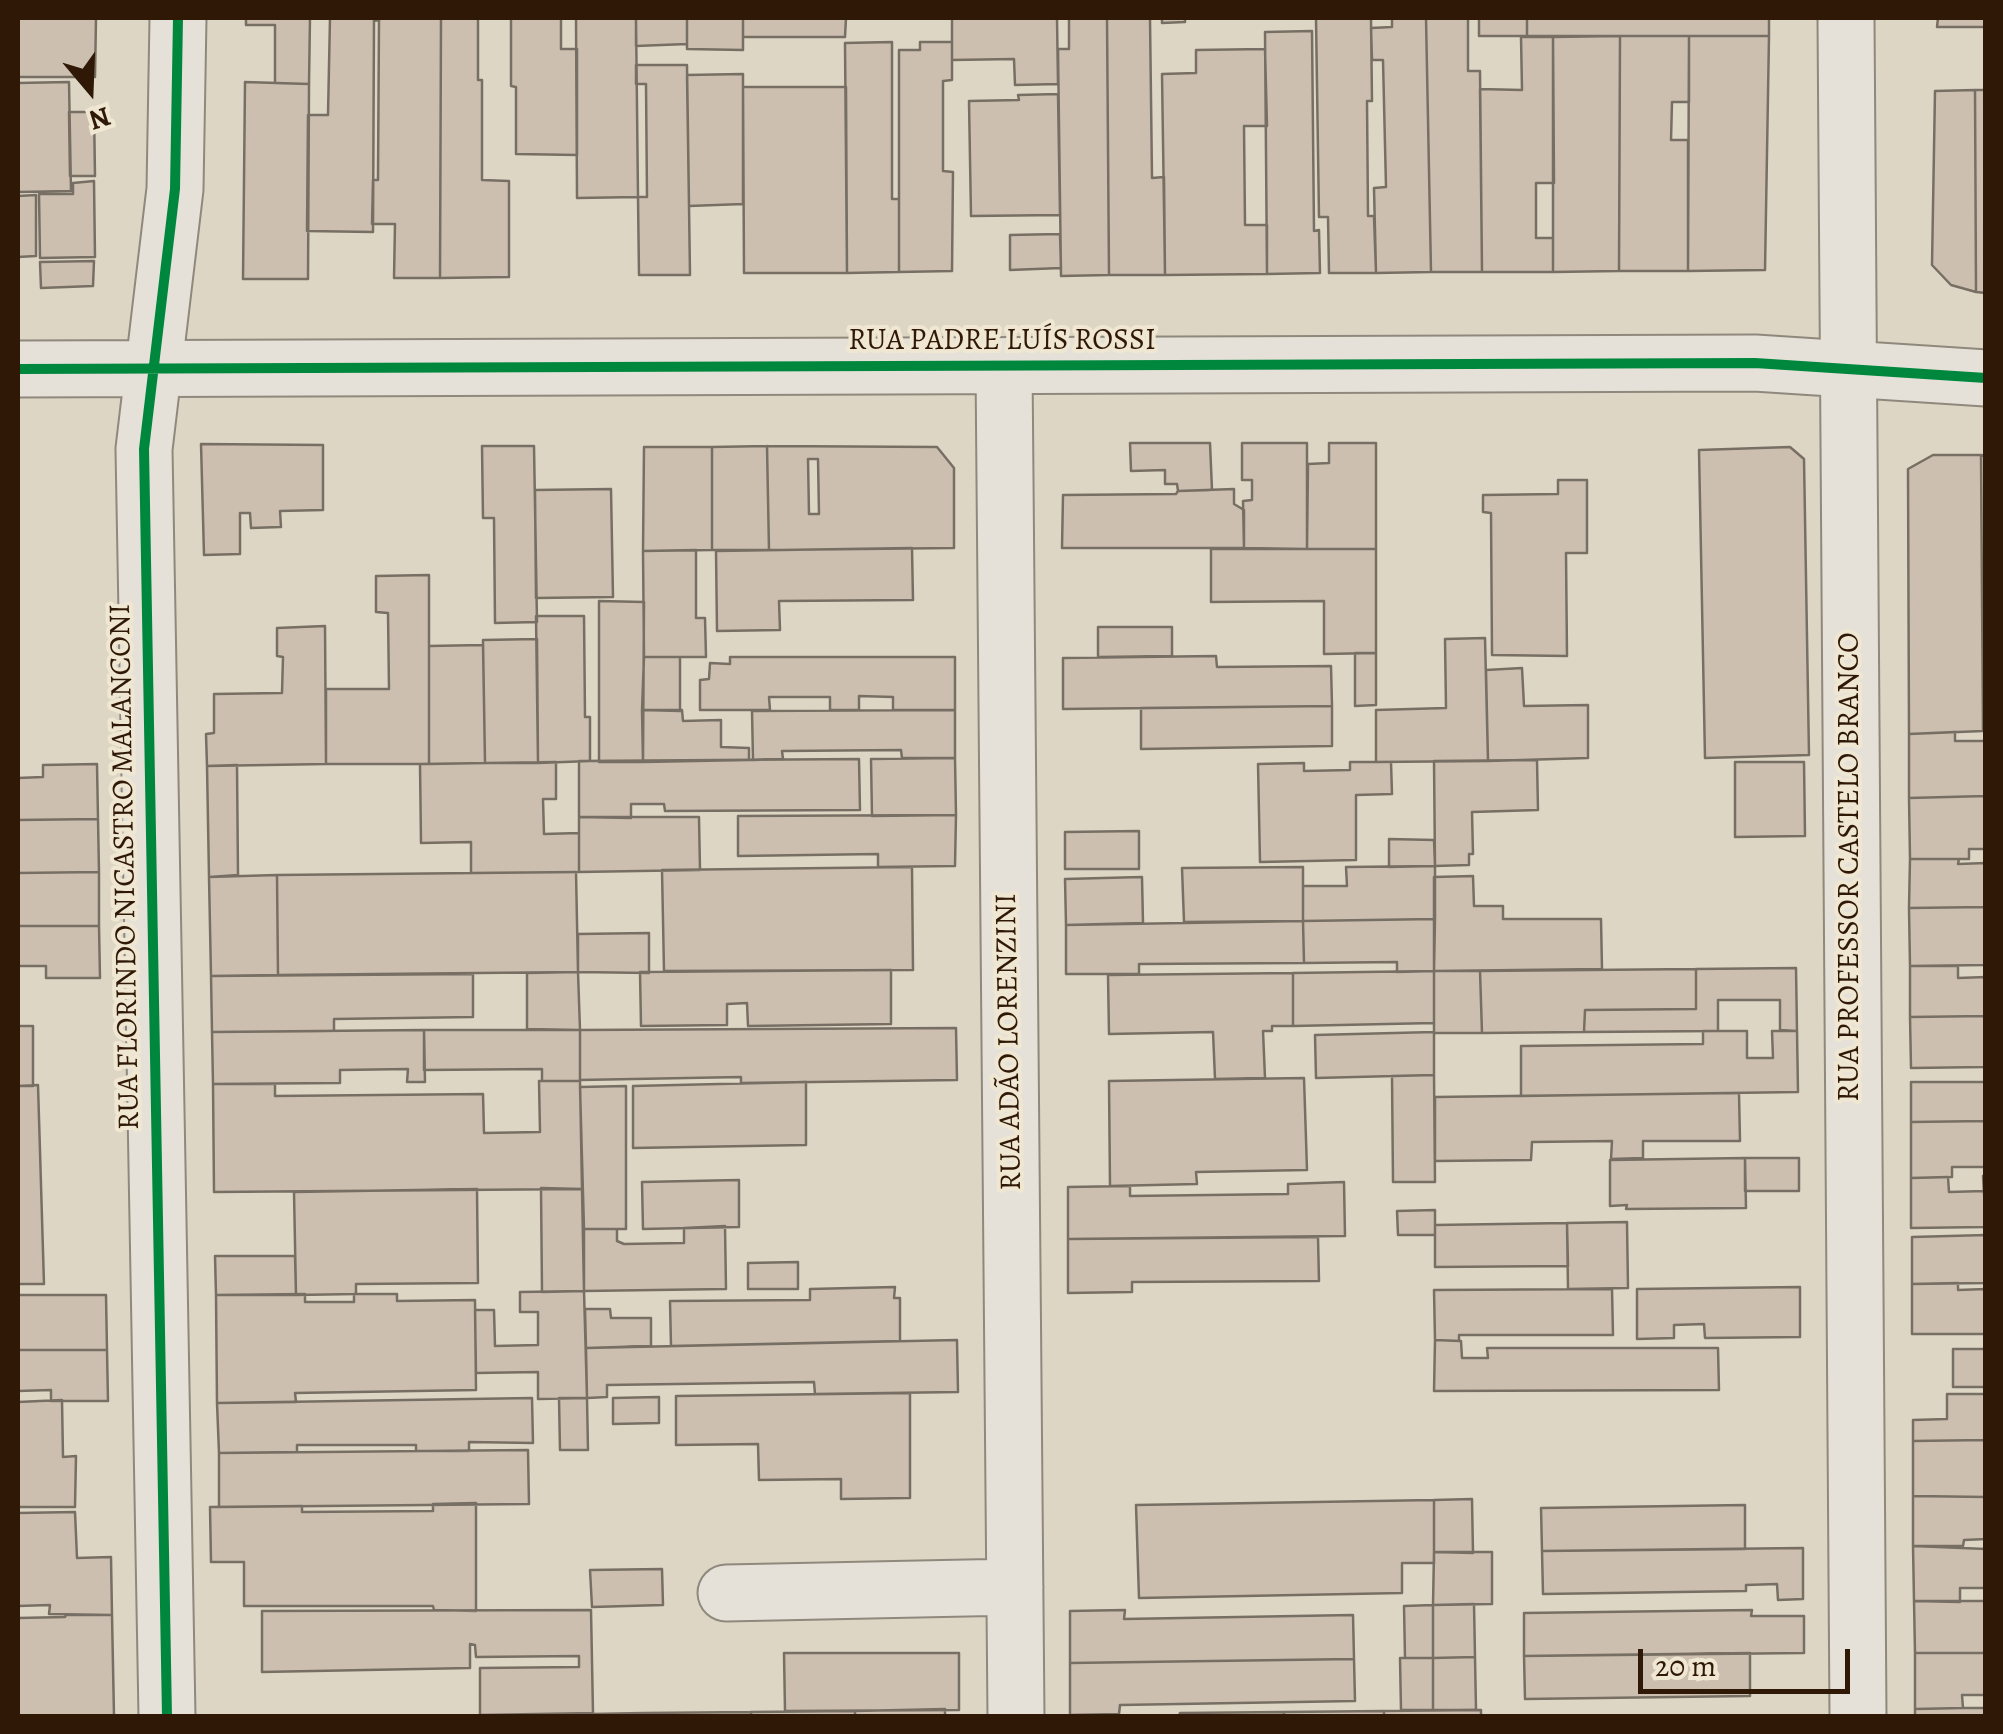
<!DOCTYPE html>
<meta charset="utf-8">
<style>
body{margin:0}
#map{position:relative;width:2003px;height:1734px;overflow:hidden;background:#ded6c4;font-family:Alegreya,serif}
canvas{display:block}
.frame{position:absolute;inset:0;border:20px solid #2f1906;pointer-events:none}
.north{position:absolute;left:40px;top:40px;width:100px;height:100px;-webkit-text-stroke:8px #f0e7d2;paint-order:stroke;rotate:161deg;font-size:28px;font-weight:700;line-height:40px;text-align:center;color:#2f1906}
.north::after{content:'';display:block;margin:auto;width:35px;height:45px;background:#2f1906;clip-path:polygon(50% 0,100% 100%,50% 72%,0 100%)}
.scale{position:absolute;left:1638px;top:1649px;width:212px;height:45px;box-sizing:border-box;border:5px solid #2f1906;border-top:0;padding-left:12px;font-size:30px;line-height:35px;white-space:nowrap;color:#2f1906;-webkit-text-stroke:8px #f0e7d2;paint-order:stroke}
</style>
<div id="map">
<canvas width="2003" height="1734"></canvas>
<div class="frame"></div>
<div class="north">N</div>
<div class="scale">20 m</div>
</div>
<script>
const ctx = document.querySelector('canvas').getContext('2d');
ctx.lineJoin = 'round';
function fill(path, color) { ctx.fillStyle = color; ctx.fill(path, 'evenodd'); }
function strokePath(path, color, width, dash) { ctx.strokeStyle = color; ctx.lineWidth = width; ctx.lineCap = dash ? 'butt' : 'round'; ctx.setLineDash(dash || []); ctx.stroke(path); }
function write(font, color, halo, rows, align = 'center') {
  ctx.font = font + ' Alegreya,serif'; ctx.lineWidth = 8; ctx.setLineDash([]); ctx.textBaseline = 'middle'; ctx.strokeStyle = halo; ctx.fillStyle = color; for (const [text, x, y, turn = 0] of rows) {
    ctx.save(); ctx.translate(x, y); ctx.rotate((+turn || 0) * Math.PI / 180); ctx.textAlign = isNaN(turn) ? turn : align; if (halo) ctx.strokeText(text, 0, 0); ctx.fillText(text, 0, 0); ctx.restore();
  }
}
const building = new Path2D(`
 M18,18h78l-1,59h-77z
 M246,18h64l-1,66 -34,-1v-58h-29z
 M330,18h44l-1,214 -66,-1 1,-116h20z
 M374,18h67l-1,260h-46l1,-54h-23l1,-44h5l1,-160 -5,1z
 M441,18h37v62h4v100l27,1v96l-69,1z
 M511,18h50v31h16v106l-61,-1v-67l-5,-1z
 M576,18h60l2,179 -61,1z
 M636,18h51v26l-51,2z
 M687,18h56v32l-56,-1z
 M743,18h103l-1,19h-102z
 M952,18h105l1,66 -43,1 -1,-26 -62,1z
 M1069,18h38l2,257 -48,1 -3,-227h11z
 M1107,18h43l2,160 12,-1 1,98h-56z
 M1162,18h23v4l-23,1z
 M1316,18h55l1,83h-5l1,115h6l2,57h-47l-1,-56h-9z
 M1392,18h34l5,254 -55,1 -2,-85 12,-1 -3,-127h-11l-1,-32 21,-1z
 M1426,18h42v53h12l2,201h-51z
 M1479,18h48v18h-48z
 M1527,18h242v18h-242z
 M1938,18h48v9h-49z
 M1312,31l2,200 5,-1 1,43 -53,1 -2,-242z
 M1620,36h69v66h-17l-1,38h17v131h-69z
 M1620,36l-1,235 -66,1v-235z
 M1689,36h80l-4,234 -77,1z
 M1521,37h32l1,146h-18v55h17v34h-71l-2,-183 42,1z
 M892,42v157h7v73l-52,1 -2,-230z
 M920,42h32v38l-9,1v90l10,1 -1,99 -53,1v-222h21z
 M1265,49l2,77h-23l1,99h22v49l-102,1 -3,-201 34,-1v-23z
 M636,65h51l3,210h-51l-1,-78h9l-1,-113h-10z
 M743,74v130l-54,2 -2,-131z
 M69,82l2,109 -53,1v-109z
 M245,82l64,2 -1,195h-65z
 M743,87h103l1,186h-103z
 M1975,90h11v203l-10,-1z
 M1975,90l1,202 -25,-7 -19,-20 3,-174z
 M1058,94l2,121 -89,1 -2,-115 50,-1 -1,-5z
 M69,112h25l1,64h-25z
 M94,181l1,76 -55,1 -1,-64h34v-11z
 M36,195v61l-18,1v-61z
 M1060,234l1,34 -51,2v-35z
 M94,261l-1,25 -52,2 -1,-26z
 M1130,443h80l2,47 -34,1 -1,-7h-12v-14l-34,1z
 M1242,443h65v106l-63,-1 -1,-47 9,-1v-20h-10z
 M1329,443h47v106h-69l1,-85 21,-1z
 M201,444l122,1v65l-43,1 1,16 -30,1 -1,-15h-10v41l-36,1z
 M482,446h52l3,176 -42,1 -1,-105h-11z
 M767,446l170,1 17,21v80l-185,2zM808,459h10l1,55h-10z
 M767,446l2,104h-57v-103z
 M644,447h68v103l-69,1z
 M1790,447l14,12 5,296 -104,3 -6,-308z
 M1933,455h48l2,276 -74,3 -1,-265z
 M1981,455l5,1v275h-3z
 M1558,480h29v73h-21l1,103 -75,-1 -1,-142 -8,-1v-17l75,-1z
 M611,489l2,108 -77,1 -1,-108z
 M1234,489v15l10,6v38h-182l1,-53 113,-1 2,-3z
 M912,548l1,52 -134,1 1,29 -63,1 -1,-80z
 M1211,549h165v104l-52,1v-53l-113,1z
 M696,550v68h9l1,39h-62l-1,-106z
 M429,575v189h-103v-75h63l-1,-76 -12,-1v-36z
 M599,601l45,1 -1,160h-44z
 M536,616h48l1,101h5v44l-52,2z
 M325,626l1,138 -119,2 -1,-32 8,-1v-39l68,-1 1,-36 -6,-1v-28z
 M1098,627h74v29l-74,1z
 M1485,638l3,123 -112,1v-52l70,-2 -1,-69z
 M537,639l1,124h-53l-2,-123z
 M483,645l2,118 -56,1v-118z
 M1355,653h21v52l-21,1z
 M1216,656l1,11 114,-1 1,40 -269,3v-51z
 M644,657h36v54l-38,-1z
 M730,657h225v53h-62v-13l-34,-1v14h-29v-13h-61l1,13h-70v-30l9,-1 1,-16 20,1z
 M1522,668l2,38 64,-1v53l-100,3 -2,-91z
 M1332,706v40l-191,3v-41z
 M642,710h40l1,11 38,-1v27l28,1v12l-106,2z
 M955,710v48h-53l-1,-8 -119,1 1,8 -30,1 -1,-49z
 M1955,732v9h31v55l-77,2v-64z
 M955,758l1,57 -84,1 -1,-57z
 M859,759l1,51 -195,1 -1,-7h-33v14l-52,-1v-56z
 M1537,760l1,50 -66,2 1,42h-4v11l-34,1 -1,-105z
 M556,762v37h-13l1,35 35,-1v39l-108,1v-31l-50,1 -1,-79z
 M1350,762h41l1,32 -36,1v65l-96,2 -2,-98 46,-1v8l46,-1z
 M1735,762h69l1,74 -70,1z
 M97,764l1,55 -80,1v-42l25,-1v-12z
 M237,765l1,110 -29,2 -2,-111z
 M1986,796v53h-17v10h-59l-1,-61z
 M956,815l-1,51 -77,1v-13l-140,2v-40z
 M579,817h120l1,53 -121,2z
 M98,819l1,53 -81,1v-53z
 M1139,831v38h-74v-37z
 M1389,839l45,1 1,26 -46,1z
 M1910,859h49l-1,5 28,-1v44l-77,1z
 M1435,866v53l-132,2v-35h44l-1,-19z
 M912,867l1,103 -249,1 -2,-101z
 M1303,867v54l-119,1 -2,-54z
 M99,872v54h-81v-53z
 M576,872l2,100 -300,3 -1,-100z
 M277,875l1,100 -67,1 -2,-99z
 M1473,876l1,30h29v13h98l1,50 -168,2v-94z
 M1142,877l1,46 -77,2 -1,-46z
 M1986,907v58l-76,1 -1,-58z
 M1435,919l-1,52 -37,1v-10l-93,1 -1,-42z
 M1303,921l1,42 -165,1v10h-73v-49z
 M18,926h81l1,52h-54v-12h-28z
 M649,933v40l-71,-1v-38z
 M1910,966h48v12l28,-1v39l-76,1z
 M1796,968l1,63 -17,-1v-30h-62v31l-134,1 1,-22 111,-1v-40z
 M1696,969v40l-111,1 -1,22 -102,1 -2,-62z
 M891,970v54l-143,2 -1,-23 -20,1v21l-86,1 -1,-54z
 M1434,971h46l2,62h-48z
 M1434,971v52l-141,3v-53z
 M578,972l2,58 -53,-1v-56z
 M1293,973v53h-21v5h-9l2,47 -50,1 -2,-47 -104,2 -1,-59z
 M473,974v43l-139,2v12l-122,1 -1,-56z
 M18,1000v26h15v60h-15z
 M1986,1016v51l-75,1 -1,-51z
 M956,1028l1,52 -216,3v-6l-161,3v-50z
 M424,1030l1,52h-18l1,-13 -68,1v13l-127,1 -1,-52z
 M424,1030h156v51h-38v-12l-118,1z
 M1703,1031h44v27h26l-1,-27h25l1,61 -277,4v-50l182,-2z
 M1434,1032v43l-118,3 -1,-43z
 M1434,1075l1,107h-42l-1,-106z
 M1304,1078l3,92 -111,2 1,12 -87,2 -1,-105z
 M539,1081h41l2,108 -368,3 -1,-108h62v12l208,-2 1,39 56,-1z
 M806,1082v63l-173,3v-62z
 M1911,1082h75v39l-75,1z
 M38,1085l6,199h-26v-198z
 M626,1086v143h-42l-4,-142z
 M1739,1093l1,48h-97v17l-32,1 1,-18 -80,1 -1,18 -96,1v-64z
 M1986,1121v46h-34v10l-41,1v-56z
 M1745,1158l1,50 -120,1 1,-4 -17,1v-46z
 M1745,1158h54v33h-54z
 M1983,1176l3,51 -75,1v-50l37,-1 1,15 35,-1z
 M739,1180v47l-96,2 -1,-47z
 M1344,1182l1,54 -277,3v-52l62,-1v10l158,-2v-10z
 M541,1188l41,1 2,102 -42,1z
 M477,1189l1,94 -122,1v10l-60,1 -2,-103z
 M1435,1210v25h-37l-1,-24z
 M1627,1222l1,66 -60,1 -1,-66z
 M1567,1223l1,43 -133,1v-42z
 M725,1226l1,63 -142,2v-62h33v12l7,3 60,-1v-15z
 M1986,1235v48l-74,1v-47z
 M1318,1237l1,44 -187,1v10l-64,1v-54z
 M215,1256h80l1,39h-80z
 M798,1262v27h-50v-26z
 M1958,1283v7l28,-1v45h-74v-50z
 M895,1287l-1,11h6v43l-229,5 -1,-45 140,-1v-11z
 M1800,1287v50l-95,1 -1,-14 -30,1v13l-37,1v-50z
 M1612,1289l1,46h-154v6l-24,-1 -1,-50z
 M584,1291l3,107 -49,1v-27l-62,1 -1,-63h19l1,36 43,-1v-33h-18v-20z
 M305,1294v8h49v-8h43v7l78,-1 1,90 -181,3 1,9 -79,1 -1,-108z
 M18,1295h88l1,55h-89z
 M585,1309h25l1,9h40v28l-65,2z
 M957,1340l1,52 -143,2 -1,-12 -207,3v12l-20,1 -1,-50z
 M1435,1340l26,1 1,17h26l-1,-10h231l1,42 -285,1z
 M1953,1349h33v38h-33z
 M18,1350h89l1,51h-57v-11l-33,1z
 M910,1393v105l-69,1v-20l-82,1 -1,-36 -82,1v-49z
 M1947,1394h39v46l-73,1v-21l34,-1z
 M659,1397v26l-46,1v-26z
 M532,1398l1,45 -64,-1v9h-53v-6h-119v7l-78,1 -2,-50z
 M559,1398h28l1,52h-28z
 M62,1400l1,57 13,-1 -1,51h-57v-105z
 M1986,1440v57l-73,-1v-55z
 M528,1450l1,54 -310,3v-54z
 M1913,1496l73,1v42l-22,1 -1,6h-50z
 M1472,1499l1,54 -39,-1v-52z
 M1434,1500v63h-32v30l-263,5 -3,-93z
 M476,1503v108l-42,-1 -1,-4h-189v-44h-33l-1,-55 92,-1v6l131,-1v-7z
 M1745,1505v44l-203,2 -1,-43z
 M75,1512l2,46 34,-1 1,58 -63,-1 1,-9 -32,1v-93z
 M1913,1546l73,3v39h-26v14l-46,-1z
 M1803,1548v51l-25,1 -1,-16 -31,1v6l-203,3 -1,-43z
 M1434,1552h58v52l-59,1z
 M662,1569l1,36 -71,2 -2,-37z
 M1914,1601h72v52h-71z
 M1474,1604l1,53 -42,1v-53z
 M1433,1605v53h-28l-1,-52z
 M591,1610l2,103 -113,2v-47l99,-1v-11l-103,1 -1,-12 -5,-1v24l-208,4v-61z
 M1125,1610l-1,9 229,-4 1,44 -284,4v-52z
 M1752,1610l-1,6h53v37l-280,3v-43z
 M66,1615h46l2,101h-96v-98l47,-1z
 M784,1653h175v57l-174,1z
 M1750,1653v43l-225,3 -1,-43z
 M1915,1653h71v42h-24l1,13 -48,1z
 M1475,1657l1,53h-43v-52z
 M1400,1658h33v52h-32z
 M1354,1659l1,42 -235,4 -1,9 -49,1v-52z
 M1963,1708h23v8h-71v-7z
 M945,1709v7h-90v-5z
 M1481,1710v6h-97v-5z
 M855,1711v5h-104v-4z
 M1384,1711v5h-100v-4z
 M751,1712v4h-107v-3z
 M1284,1712v4h-105l1,-3z
 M644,1713v3h-107v-1z
 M480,1715h57v1h-58z`);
const minor = new Path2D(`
 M1846,18l12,1698
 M1004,367l12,1349
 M18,369l1737,-6 231,15
 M726,1593l289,-6
 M167,1716l-23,-1267 31,-260 3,-171`);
const cycleway = new Path2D(`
 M18,369l1737,-6 231,15
 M167,1716l-23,-1267 31,-260 3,-171`);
const streetNames = [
 ["RUA PADRE LUÍS ROSSI",1002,342],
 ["RUA FLORINDO NICASTRO MALANCONI",126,867,-91],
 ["RUA PROFESSOR CASTELO BRANCO",1851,867,-90],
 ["RUA ADÃO LORENZINI",1010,1042,-91]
];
fill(building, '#cdbfb0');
strokePath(building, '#776f63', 2.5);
strokePath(minor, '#8f887c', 59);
strokePath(minor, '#e5e1d8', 55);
strokePath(cycleway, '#00873e', 10);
write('30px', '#2f1906', '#f0e7d2', streetNames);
</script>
